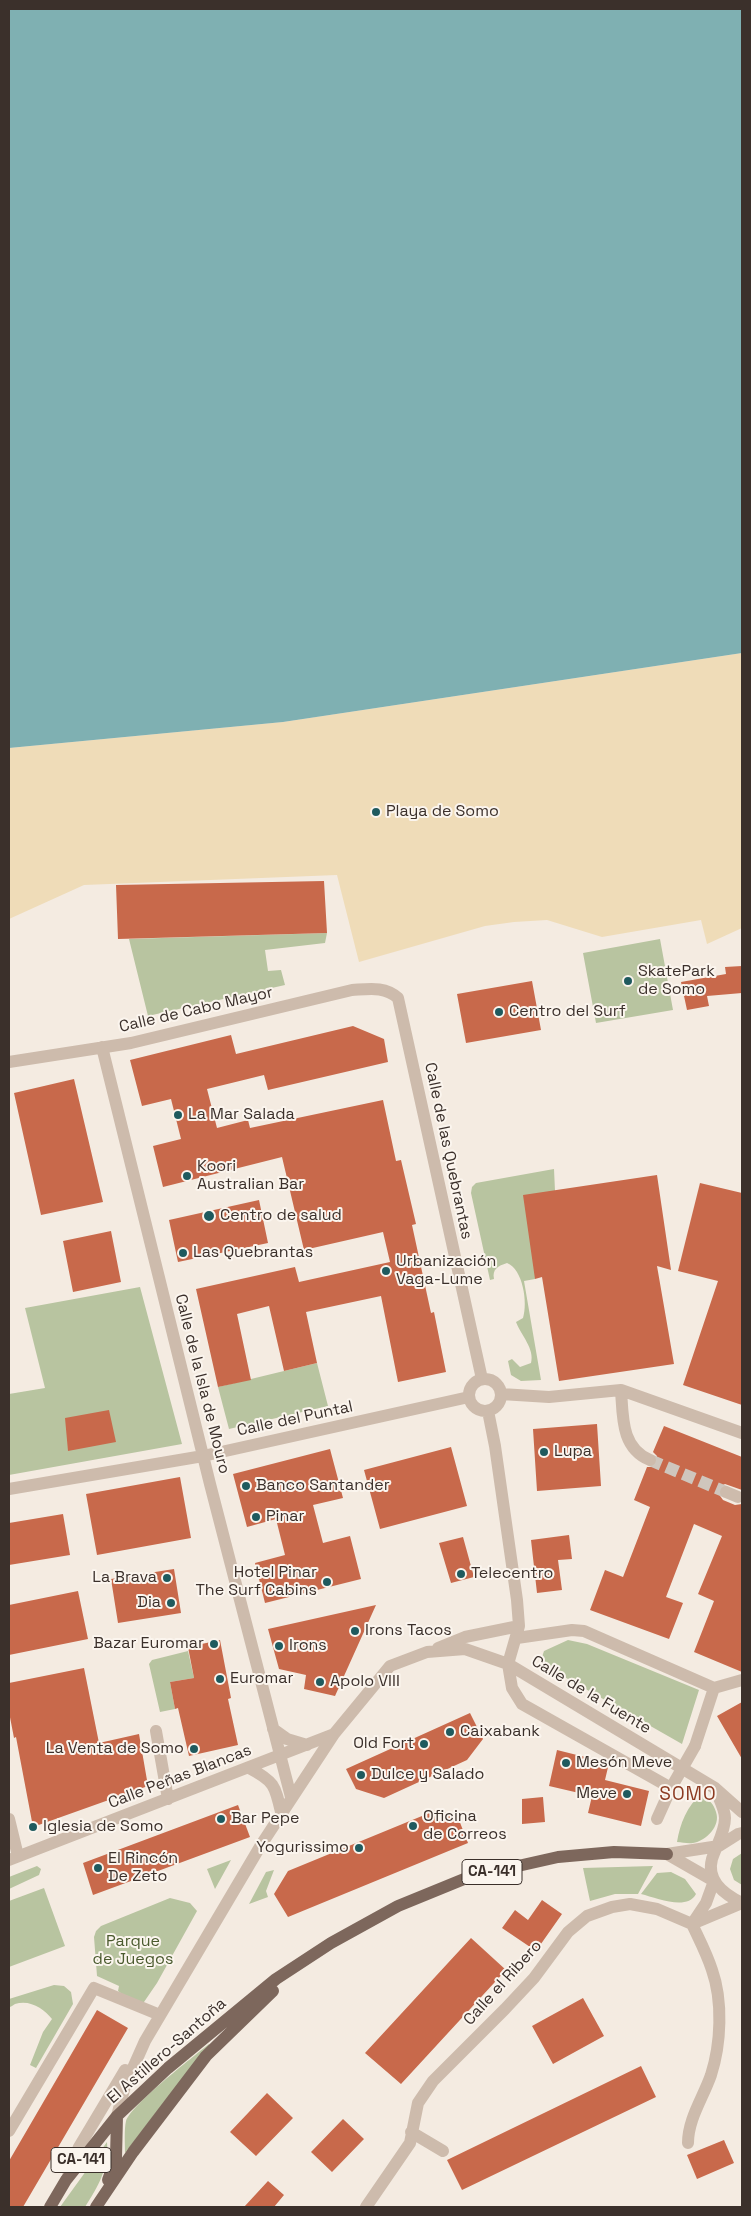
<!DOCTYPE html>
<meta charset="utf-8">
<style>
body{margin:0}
#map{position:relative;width:751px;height:2216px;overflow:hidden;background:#f4ebe1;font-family:"Space Grotesk",sans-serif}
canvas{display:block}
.frame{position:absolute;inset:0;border:10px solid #3b302b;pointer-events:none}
</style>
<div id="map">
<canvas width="751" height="2216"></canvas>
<div class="frame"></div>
</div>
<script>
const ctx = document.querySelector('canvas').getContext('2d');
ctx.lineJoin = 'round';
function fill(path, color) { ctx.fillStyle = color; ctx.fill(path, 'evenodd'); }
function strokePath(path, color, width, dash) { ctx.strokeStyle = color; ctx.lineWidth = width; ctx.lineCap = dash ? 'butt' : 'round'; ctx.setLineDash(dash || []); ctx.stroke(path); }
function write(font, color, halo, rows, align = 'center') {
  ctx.font = font + ' "Space Grotesk",sans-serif'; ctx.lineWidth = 4; ctx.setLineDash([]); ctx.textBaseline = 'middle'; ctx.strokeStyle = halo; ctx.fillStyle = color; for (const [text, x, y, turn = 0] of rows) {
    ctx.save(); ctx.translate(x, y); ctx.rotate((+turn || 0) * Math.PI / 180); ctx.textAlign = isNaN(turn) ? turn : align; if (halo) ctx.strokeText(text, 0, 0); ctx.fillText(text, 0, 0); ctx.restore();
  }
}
const green = new Path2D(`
 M327,933l-2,10 -60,7 3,21 13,-1 4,15 -137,31 -19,-77z
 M660,939l13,71 -77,13 -13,-70z
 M554,1169l1,22 -20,88 -11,2 17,99 -20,1 -10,-6 -3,-14 4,-2 8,8 11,-4c4,-14 -10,-28 -15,-41l7,-4c5,-15 0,-49 -16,-55 -9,3 -15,6 -13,16l-4,1 -19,-87 1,-6 4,-4z
 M140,1287l42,157 -173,31v-81l36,-6 -20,-80z
 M317,1363l11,43 -99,23 -11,-42z
 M568,1640l19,4 112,46 -17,54 -142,-81 4,-12z
 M188,1651l6,27 -24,4 5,27 -15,3 -11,-48 3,-4z
 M702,1794c6,5 12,10 14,18 5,14 -10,29 -23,31 -5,1 -11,-1 -16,-1 3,-18 10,-37 25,-48z
 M742,1853v32l-8,-5 -4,-11 3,-10z
 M231,1860l-16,29 -8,-20z
 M37,1866l4,3 -2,6 -30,14v-12z
 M653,1866l-15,28h-23l-25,7 -7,-33z
 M274,1870l-8,21 2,6 -19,7 17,-32z
 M671,1872l14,7 11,15c-9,17 -39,4 -55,0l16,-21z
 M44,1888l21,58 -56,21v-66z
 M170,1898l20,5 7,8 -40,72 -13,19h-12l-14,-11 1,-5 -22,-10 -3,-39 2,-6 5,-5z
 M54,1985l10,1 7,6 2,12 -37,64 -6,-3 13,-33 9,-13c-8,-10 -22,-20 -37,-15 -2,1 -4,3 -6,3v-8z
 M209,2044l2,2 -43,51 -43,56c0,-10 -1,-23 1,-32 6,-17 67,-64 83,-77z
 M107,2142c2,26 -9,45 -22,65h-25z`);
const sand = new Path2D(`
 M742,653v275l-35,16 -6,-24 -99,17 -55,-17 -33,2 -29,4 -126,36 -22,-87 -253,10 -75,34v-171l274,-26z`);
const water = new Path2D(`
 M9,9h733v644l-459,69 -274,26z`);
const building = new Path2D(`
 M324,881l3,52 -209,6 -2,-54z
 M742,966v27l-35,3 2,10 -22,4 -6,-28 45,-8 -1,-7z
 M532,981l9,49 -75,13 -9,-49z
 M353,1026l31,13 4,23 -120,28 -4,-15 -57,14 10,39 31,-8 2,8 133,-28 13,61 5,-1 15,64 -4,1 19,88 3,-1 12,60 -48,10 -17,-86 -75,16 11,51 -33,8 -15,-65 -32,8 14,66 -33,7 -22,-98 99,-22 4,15 91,-20 -7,-30 -79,18 -22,-93 -119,30 -10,-41 28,-7 -10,-40 -29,7 -12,-46 101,-25 5,19z
 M74,1079l29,123 -62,13 -27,-122z
 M657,1175l14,95 -14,-4 17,98 -115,17 -17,-104 -7,2 -12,-84z
 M700,1183l42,10v212l-59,-20 35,-104 -40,-10z
 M259,1200l9,43 -90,19 -9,-42z
 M111,1231l10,51 -48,10 -10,-51z
 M109,1410l7,32 -48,9 -3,-33z
 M597,1424l4,62 -64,5 -4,-62z
 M664,1426l78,31v33l-17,-6 -4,2 -3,7 5,7 12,5 7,-1v168l-48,-20 20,-51 -16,-7 24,-58 -28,-12 -28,73 17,6 -14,36 -79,-29 15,-40 18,7 27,-70 -16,-7 13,-33h7l3,-3v-8l-4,-4z
 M451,1447l16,59 -87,23 -16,-59z
 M330,1449l13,49 -30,7 10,38 27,-7 11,43 -96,24 -10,-40 30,-8 -9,-36 -29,8 -14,-53z
 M180,1477l11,61 -94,17 -11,-61z
 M63,1514l7,41 -61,10v-42z
 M569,1535l3,24 -14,1 4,30 -25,3 -6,-53z
 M463,1537l11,40 -23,6 -12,-40z
 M174,1569l7,44 -63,10 -7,-44z
 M78,1591l10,48 -79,16v-50z
 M376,1605l-41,91 -31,-7 2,-14 -27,-6 -11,-40z
 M220,1640l11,58 -3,1 10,46 -49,11 -11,-48 -3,1 -5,-27 24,-4 -6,-31z
 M84,1668l15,75 40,-9 9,52 -115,41 -17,-90 -2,1 -5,-26v-29z
 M742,1702v57l-25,-43z
 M470,1713l13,26 -16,21 -83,38 -28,-9 -10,-20z
 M557,1750l52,13 -4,17 44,11 -8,35 -53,-13 4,-17 -43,-10z
 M543,1797l2,25 -23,2v-25z
 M238,1805l12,32 -157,58 -10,-32z
 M439,1809l20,11 9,23 -180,74 -14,-23 14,-23z
 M542,1900l20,14 -26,37 -34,-23 13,-18 13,10z
 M471,1938l35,32 -105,114 -36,-31z
 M583,1998l21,38 -51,28 -21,-38z
 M97,2010l31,18 -105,179h-14v-46z
 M641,2066l15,31 -194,93 -15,-30z
 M267,2093l26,25 -37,38 -26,-24z
 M343,2119l21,20 -32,33 -21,-20z
 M724,2140l10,23 -37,16 -10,-24z
 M268,2181l16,14 -10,12h-30z`);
const minorTunnel = new Path2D(`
 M650,1460l76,32`);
const minor = new Path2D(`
 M102,1047l108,437 81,313
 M9,1062l122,-19 221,-53c17,-1 33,-4 46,8l84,381
 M469 1395a16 16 0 1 1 32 0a16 16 0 1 1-32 0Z
 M621,1390c2,27 0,58 29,70
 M501,1394l48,3 72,-7 121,43
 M488,1411l7,35 22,154 2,26 -11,38
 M9,1489l194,-33 266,-59
 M726,1492l12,5
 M517,1638l55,-8 12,1 130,57 28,-8
 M438,1648l27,-11 54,-11
 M508,1664l4,24 10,16 149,84 -14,31
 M273,1729l14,10 20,6
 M156,1731l12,68
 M695,1746l19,-58
 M249,1768c25,13 26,17 32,44
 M715,1788c3,9 10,21 10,30 0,14 -9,28 -13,41 -6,22 13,36 30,44
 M9,1819l9,37
 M667,1854l52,-8 19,-12 4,-1
 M667,1854l47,27
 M9,1860l325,-126
 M692,1924l50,-21
 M692,1924l14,-21 8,-22
 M117,2116l8,-30 20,-45 116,-196 73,-111 56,-68 37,-14 38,-3 43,15 207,124 27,24
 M9,2131l85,-143 66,27
 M411,2132l32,19
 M688,2143c0,-24 15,-45 23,-68 10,-31 12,-74 1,-105 -5,-16 -13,-31 -20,-46
 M68,2176l11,-29 46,-77
 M366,2207l44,-64 8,-40 15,-22 72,-72 29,-31 34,-46 19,-16 25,-9 18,-3 27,5 35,15`);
const major = new Path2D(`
 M108,2180l8,-22 1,-42
 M50,2207l16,-27 51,-64 51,-48 108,-89 55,-36 67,-37 71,-29 89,-20 56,-5 53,2
 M96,2207l37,-55 73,-96 67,-65`);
const minorBridge = new Path2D(`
 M671,1788l24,-42`);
const markers = [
 [376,812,5,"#1f5a5e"],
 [628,981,5,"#1f5a5e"],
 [499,1012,5,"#1f5a5e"],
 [178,1115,5,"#1f5a5e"],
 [187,1176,5,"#1f5a5e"],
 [209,1216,6,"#1f5a5e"],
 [183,1253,5,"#1f5a5e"],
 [386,1271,5,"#1f5a5e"],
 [544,1452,5,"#1f5a5e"],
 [246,1486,5,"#1f5a5e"],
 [256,1517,5,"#1f5a5e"],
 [461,1574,5,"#1f5a5e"],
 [167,1578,5,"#1f5a5e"],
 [327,1582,5,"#1f5a5e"],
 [171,1603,5,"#1f5a5e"],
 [355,1631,5,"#1f5a5e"],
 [214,1644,5,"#1f5a5e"],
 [279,1646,5,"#1f5a5e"],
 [220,1679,5,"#1f5a5e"],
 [320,1682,5,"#1f5a5e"],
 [450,1732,5,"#1f5a5e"],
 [424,1744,5,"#1f5a5e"],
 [194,1749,5,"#1f5a5e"],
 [566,1763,5,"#1f5a5e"],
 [361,1775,5,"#1f5a5e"],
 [627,1794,5,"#1f5a5e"],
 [221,1819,5,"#1f5a5e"],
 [413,1826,5,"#1f5a5e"],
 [33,1827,5,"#1f5a5e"],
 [359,1848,5,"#1f5a5e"],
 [98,1868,5,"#1f5a5e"]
];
const shields = [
 [492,1872,60],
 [81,2160,60]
];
const shieldNames = [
 ["CA-141",492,1872],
 ["CA-141",81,2160]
];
const poiNames = [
 ["Playa de Somo",386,812],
 ["SkatePark",638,972],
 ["de Somo",638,990],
 ["Centro del Surf",509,1012],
 ["La Mar Salada",188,1115],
 ["Koori",197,1167],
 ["Australian Bar",197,1185],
 ["Centro de salud",220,1216],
 ["Las Quebrantas",193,1253],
 ["Urbanización",396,1262],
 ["Vaga-Lume",396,1280],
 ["Lupa",554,1452],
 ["Banco Santander",256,1486],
 ["Pinar",266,1517],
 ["Hotel Pinar",317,1573,"right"],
 ["The Surf Cabins",317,1591,"right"],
 ["Telecentro",471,1574],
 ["La Brava",157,1578,"right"],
 ["Dia",161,1603,"right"],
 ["Irons Tacos",365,1631],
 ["Bazar Euromar",204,1644,"right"],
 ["Irons",289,1646],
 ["Euromar",230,1679],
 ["Apolo VIII",330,1682],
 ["Caixabank",460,1732],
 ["Old Fort",414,1744,"right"],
 ["La Venta de Somo",184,1749,"right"],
 ["Mesón Meve",576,1763],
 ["Dulce y Salado",371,1775],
 ["Meve",617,1794,"right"],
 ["Oficina",423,1817],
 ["de Correos",423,1835],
 ["Bar Pepe",231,1819],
 ["Iglesia de Somo",43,1827],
 ["Yogurissimo",349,1848,"right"],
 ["El Rincón",108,1859],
 ["De Zeto",108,1877]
];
const streetNames = [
 ["Calle de Cabo Mayor",196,1010,-13],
 ["Calle de las Quebrantas",448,1151,78],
 ["Calle de la Isla de Mouro",202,1384,76],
 ["Calle del Puntal",295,1419,-12],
 ["Calle de la Fuente",591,1695,31],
 ["Calle Peñas Blancas",180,1777,-21],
 ["Calle el Ribero",503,1983,-48],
 ["El Astillero-Santoña",167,2051,-41]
];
const parkNames = [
 ["Parque",133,1942],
 ["de Juegos",133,1960]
];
const quarterNames = [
 ["SOMO",688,1795]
];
fill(green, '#b8c4a0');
fill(sand, '#efdcb8');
fill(water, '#7fb0b2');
fill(building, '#c8694b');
strokePath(minorTunnel, '#cfc6bd', 12, [12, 6]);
strokePath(minor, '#cdbbac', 12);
strokePath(major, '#7d675c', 12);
strokePath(minorBridge, '#cdbbac', 12);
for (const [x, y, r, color] of markers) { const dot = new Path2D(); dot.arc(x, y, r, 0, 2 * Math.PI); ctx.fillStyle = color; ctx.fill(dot); strokePath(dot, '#fbf5ee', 2); }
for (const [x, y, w] of shields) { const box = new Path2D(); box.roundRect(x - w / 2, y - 12.5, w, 25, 4); ctx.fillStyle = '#fbf5ee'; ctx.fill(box); strokePath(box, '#3b302b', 1); }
write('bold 15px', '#3b302b', null, shieldNames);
write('16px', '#3b302b', '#fbf5ee', poiNames, 'left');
write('16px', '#3b302b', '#fbf5ee', streetNames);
write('16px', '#4a5a2e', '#fbf5ee', parkNames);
ctx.letterSpacing = '1px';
write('19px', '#8c3b22', '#fbf5ee', quarterNames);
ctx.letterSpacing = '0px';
</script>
